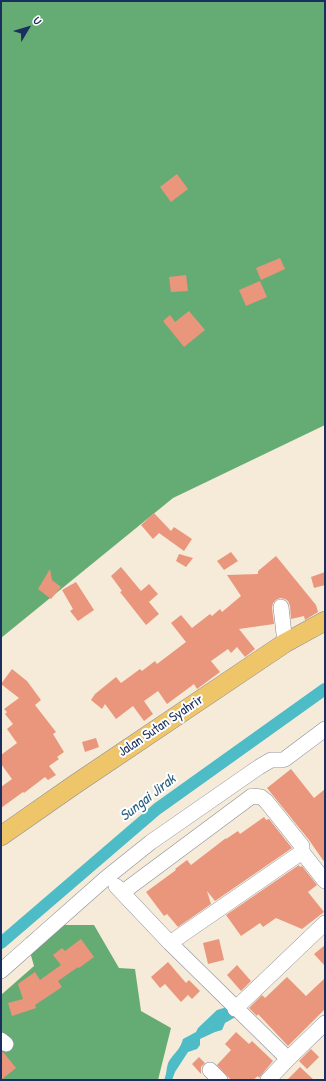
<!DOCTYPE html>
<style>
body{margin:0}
#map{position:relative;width:326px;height:1081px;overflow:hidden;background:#f5ebd8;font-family:"Patrick Hand",sans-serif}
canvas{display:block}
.frame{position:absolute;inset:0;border:2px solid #1b2f5e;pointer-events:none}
.north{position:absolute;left:8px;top:8px;width:40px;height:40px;-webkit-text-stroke:3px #fff;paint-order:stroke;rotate:52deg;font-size:11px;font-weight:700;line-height:16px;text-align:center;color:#1b2f5e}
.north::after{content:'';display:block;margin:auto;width:14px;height:18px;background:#1b2f5e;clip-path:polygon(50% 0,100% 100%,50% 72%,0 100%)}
</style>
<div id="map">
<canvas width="326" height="1081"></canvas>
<div class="frame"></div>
<div class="north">U</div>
</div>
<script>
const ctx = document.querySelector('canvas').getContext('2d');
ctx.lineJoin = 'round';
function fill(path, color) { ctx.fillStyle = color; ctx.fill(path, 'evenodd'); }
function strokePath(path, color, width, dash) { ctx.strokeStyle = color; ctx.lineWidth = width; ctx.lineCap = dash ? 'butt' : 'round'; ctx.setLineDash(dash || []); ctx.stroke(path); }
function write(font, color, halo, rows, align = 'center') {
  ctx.font = font + ' "Patrick Hand",sans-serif'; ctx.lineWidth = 4; ctx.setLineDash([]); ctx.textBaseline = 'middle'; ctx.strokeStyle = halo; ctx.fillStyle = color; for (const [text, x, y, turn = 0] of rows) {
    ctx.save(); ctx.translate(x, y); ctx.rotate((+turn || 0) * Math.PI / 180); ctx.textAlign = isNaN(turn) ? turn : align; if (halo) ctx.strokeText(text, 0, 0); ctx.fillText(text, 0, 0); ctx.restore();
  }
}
const forest = new Path2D(`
 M1,1h324v424l-152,73 -172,140z
 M42,925h52l25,43 16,1 6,42 30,17 -13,52h-157v-85l33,-29 -8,-28z`);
const water = new Path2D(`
 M227,1007l12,8 -14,8 -3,7 -7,2 -15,7v6l-3,4 -9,3 -13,20 -3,8h-8c3,-6 2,-13 5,-19 6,-9 11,-11 14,-22l13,-7 2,-4 19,-18z`);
const canal = new Path2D(`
 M1,943l156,-134 168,-120`);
const building = new Path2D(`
 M177,174l11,15 -17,13 -11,-15z
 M280,258l5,11 -24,11 -5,-12z
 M186,275l2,16 -17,1 -2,-15z
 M260,281l7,16 -21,9 -7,-16z
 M189,311l16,19 -21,17 -21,-26 7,-6 5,7z
 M154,513l17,18 3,-4 18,12 -8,12 -25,-18 -6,6 -12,-14z
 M231,552l7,9 -14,9 -7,-9z
 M179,554l14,4 -7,9 -10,-6z
 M276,556l40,49 2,7 -13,8 -1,-4 -13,3 -1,-13 -2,-5 -3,-2 -5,-1 -4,2 -3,3 -1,5 2,16 -35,5 16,20 -10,8 -8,-10 -6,6 -3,-4 -17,12 9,11 -23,17 -3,-5 -27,20 -9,-13 -14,10 9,13 -9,7 -11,-15 -17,13 -11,-15 -3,5 -11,-9 4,-6 21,-17 5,6 19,-14 2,2 13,-10 2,3 29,-22 -15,-19 10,-8 11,13 18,-14 2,2 8,-7 2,3 19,-16 -14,-21 31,-1v-3z
 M121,567l20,24 8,-7 9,10 -9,8 10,12 -13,11 -26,-33 2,-1 -11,-15z
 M50,569l2,11 9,7 -10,12 -13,-10z
 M325,572v13l-11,3 -3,-11z
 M76,582l18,28 -16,11 -8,-10 3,-2 -11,-19z
 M12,669l15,12 14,19 -6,5 21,27 -3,2 11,18 -7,5 2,2 -10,7 7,9 -8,5 -3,-3 -21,16 -1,-1 -22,16v-21l11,-8 -11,-15v-9l16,-12 -10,-14 6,-5 -8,-10 2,-2 -3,-3 15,-11 -18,-14z
 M96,738l3,9 -14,5 -3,-10z
 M291,769l23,29 11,-9v74l-16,-23 -42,-52z
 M264,817l2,3 3,-1 23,29 -77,53 -8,-10 4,13 -33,23 -11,-13 -3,2 -18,-24 30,-22 -1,-1 12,-9 4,5 35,-27v1l12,-8 2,3z
 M299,865l1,2 2,-1 15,19 -9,7 16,20 -22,17 -26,-11 -13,9 -3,-4 -19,13 -15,-21z
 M81,939l13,18 -15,11 -1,-1 -20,14 4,6 -27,18 1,3 -24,8 -4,-13 15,-4 -5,-15 17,-12 5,8 21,-15 -8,-10 9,-7 3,3z
 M219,939l5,21 -16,4 -5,-21z
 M325,945v21l-11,-12z
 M168,962l18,21 3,-3 11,11 -8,8 -4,-4 -7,7 -16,-18 -5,4 -9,-11z
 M237,965l14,16 -10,10 -14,-16z
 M287,977l19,19 19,-18v31l-37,37 -30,-32 -1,2 -8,-8 13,-13 3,3z
 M236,1032l13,12 3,-3 21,20 -14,17 -1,-2 -5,4h-22l-14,-15 14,-15 -6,-6z
 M311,1049l8,8 -12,12 -8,-8z
 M1,1051l3,2 12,15 -15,12z
 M199,1057l6,6 -4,4v7l-9,-10z
 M300,1067l14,13h-27z`);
const minor = new Path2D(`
 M281,607l4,36
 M302,852l23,29
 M116,886l54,57 118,116
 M123,892l129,-96 9,1 5,4 36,45v6l-132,91
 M1,971l105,-93 45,-36 108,-75 12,-7h11l3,-1 40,-30
 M235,1009l90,-86
 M1,1040l5,4
 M210,1070l10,10
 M268,1080l20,-21 37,-36`);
const major = new Path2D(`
 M1,836l73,-51 211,-142 40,-22`);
const streetNames = [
 ["Jalan Sutan Syahrir",161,726,-34]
];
const waterNames = [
 ["Sungai Jirak",148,798,-38]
];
fill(forest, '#65ac74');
fill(water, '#4ebcc6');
strokePath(canal, '#4ebcc6', 12);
fill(building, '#e9967d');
strokePath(minor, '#888d9b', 16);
strokePath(major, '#888d9b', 20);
strokePath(minor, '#fff', 15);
strokePath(major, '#eec569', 19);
write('14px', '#1b2f5e', '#fff', streetNames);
write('italic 15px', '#2d6082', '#fff', waterNames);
</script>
